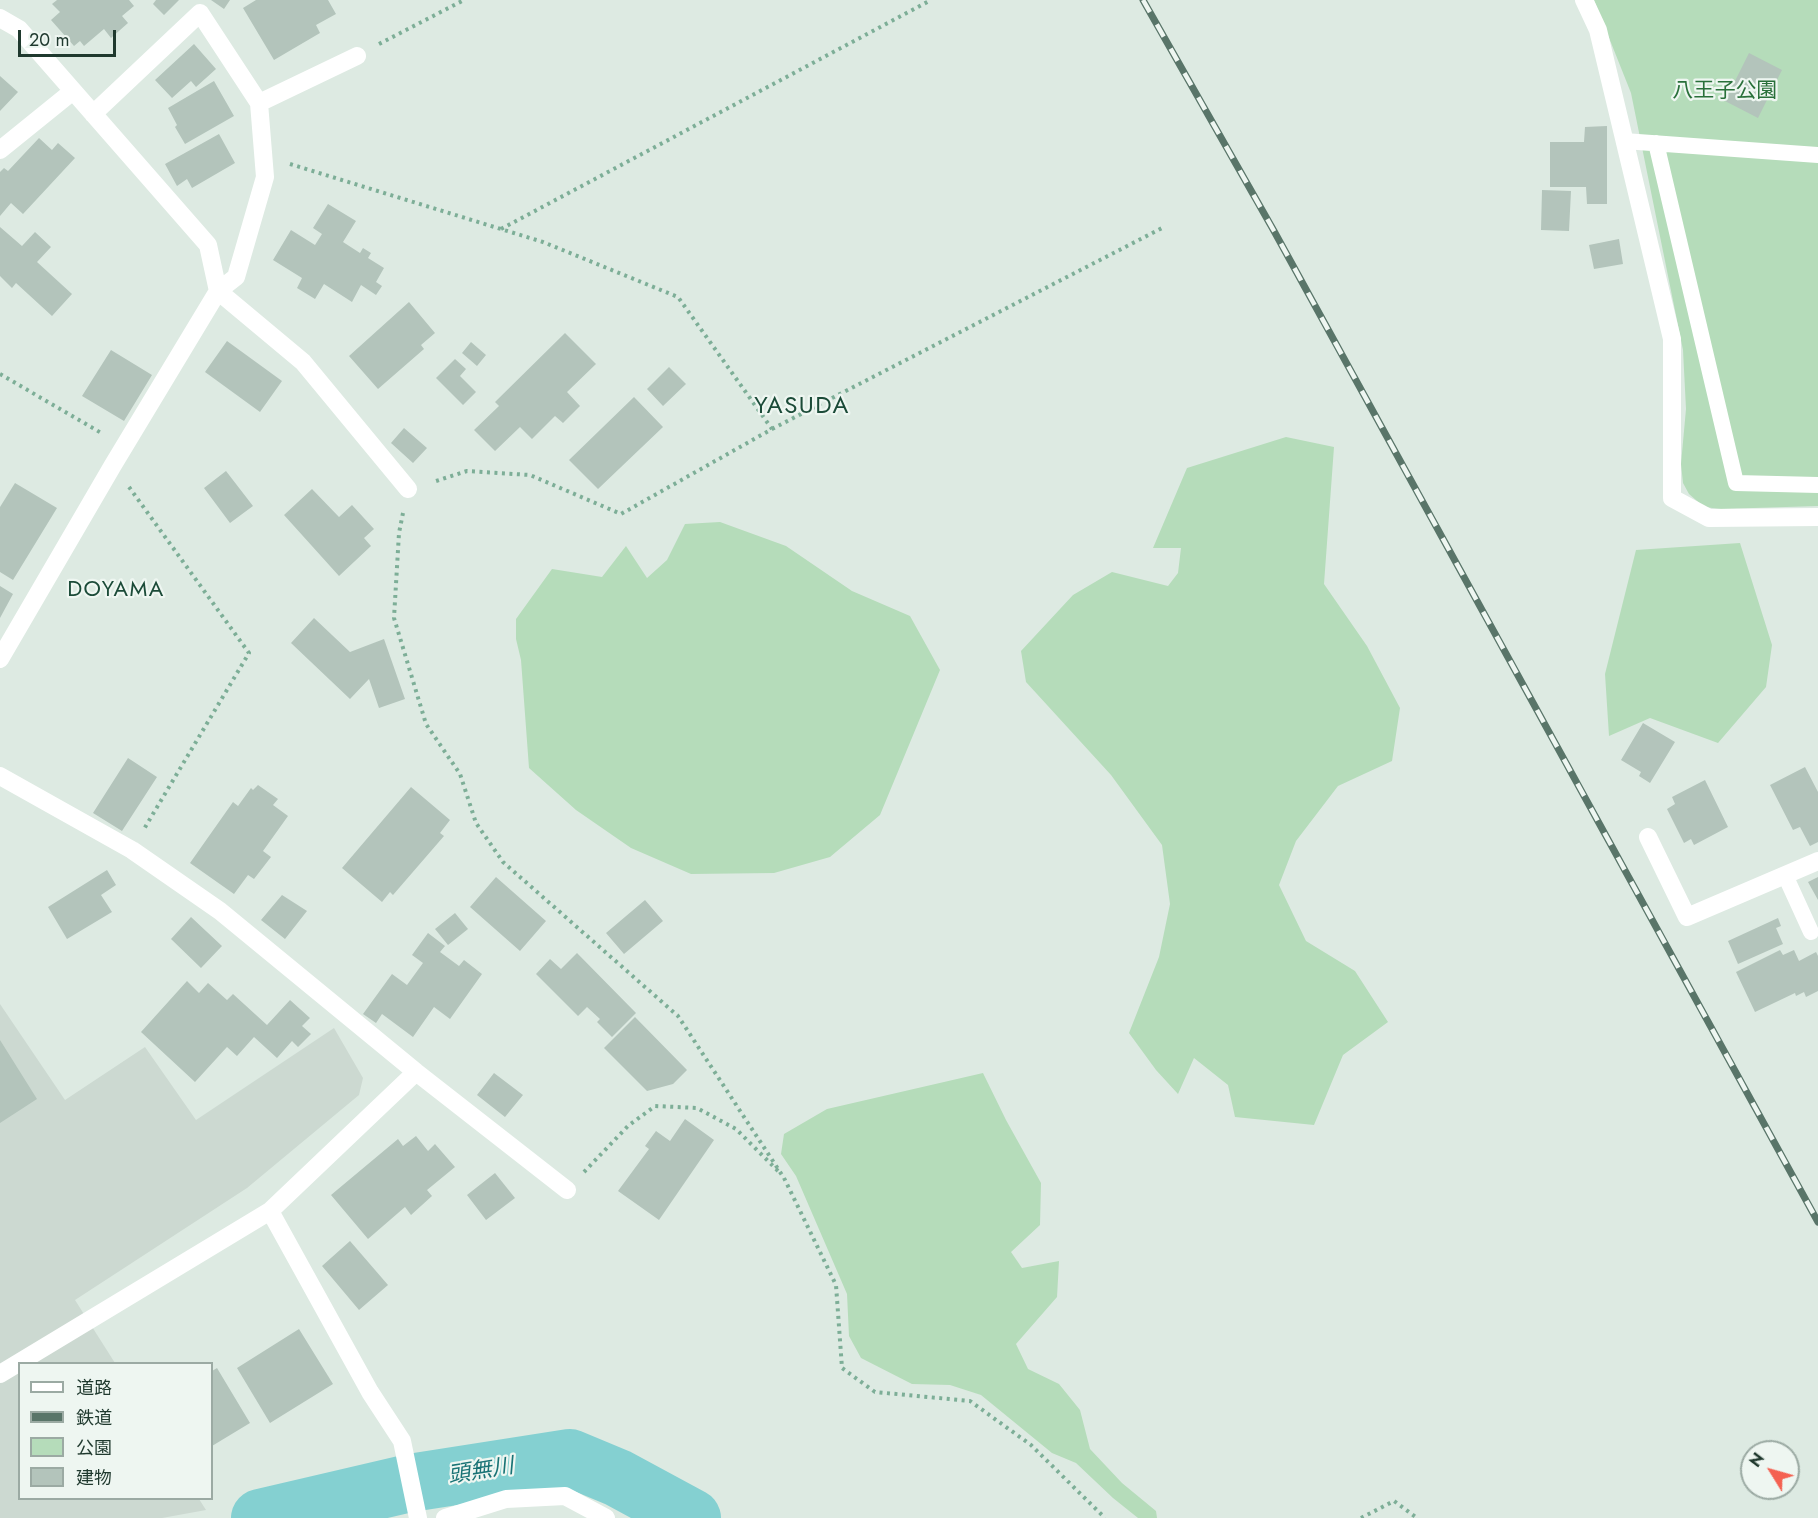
<!DOCTYPE html>
<meta charset="utf-8">
<style>
body{margin:0}
#map{position:relative;width:1818px;height:1518px;overflow:hidden;background:#ddeae2;font-family:Jost,"Noto Sans JP",sans-serif}
canvas{display:block}
.legend{position:absolute;left:18px;top:1362px;width:195px;height:138px;box-sizing:border-box;background:#eef6f1;border:2px solid #9baaa3;margin:0;padding:8px 10px;list-style:none;font-size:18px;color:#1f392e}
.legend li{display:flex;align-items:center;gap:12px;height:30px}
.legend b{width:30px;border:2px solid #9baaa3}
.north{position:absolute;left:1740px;top:1440px;width:60px;height:60px;box-sizing:border-box;background:#eef6f1;border:2px solid #9baaa3;border-radius:50%;rotate:307deg;font-size:16px;font-weight:700;line-height:24px;text-align:center;color:#1f392e}
.north::after{content:'';display:block;margin:auto;width:21px;height:27px;background:#f46151;clip-path:polygon(50% 0,100% 100%,50% 72%,0 100%)}
.scale{position:absolute;left:18px;top:30px;width:98px;height:27px;box-sizing:border-box;border:3px solid #1f392e;border-top:0;padding-left:8px;font-size:18px;line-height:21px;white-space:nowrap;color:#1f392e;-webkit-text-stroke:4px #eef6f1;paint-order:stroke}
</style>
<div id="map">
<canvas width="1818" height="1518"></canvas>
<ul class="legend">
<li><b style="height:8px;background:#fff"></b>道路</li>
<li><b style="height:8px;background:#597569"></b>鉄道</li>
<li><b style="height:16px;background:#b5dcba"></b>公園</li>
<li><b style="height:16px;background:#b3c4bb"></b>建物</li>
</ul>
<div class="north">N</div>
<div class="scale">20 m</div>
</div>
<script>
const ctx = document.querySelector('canvas').getContext('2d');
ctx.lineJoin = 'round';
function fill(path, color) { ctx.fillStyle = color; ctx.fill(path, 'evenodd'); }
function strokePath(path, color, width, dash) { ctx.strokeStyle = color; ctx.lineWidth = width; ctx.lineCap = dash ? 'butt' : 'round'; ctx.setLineDash(dash || []); ctx.stroke(path); }
function write(font, color, halo, rows, align = 'center') {
  ctx.font = font + ' Jost,"Noto Sans JP",sans-serif'; ctx.lineWidth = 4.5; ctx.setLineDash([]); ctx.textBaseline = 'middle'; ctx.strokeStyle = halo; ctx.fillStyle = color; for (const [text, x, y, turn = 0] of rows) {
    ctx.save(); ctx.translate(x, y); ctx.rotate((+turn || 0) * Math.PI / 180); ctx.textAlign = isNaN(turn) ? turn : align; if (halo) ctx.strokeText(text, 0, 0); ctx.fillText(text, 0, 0); ctx.restore();
  }
}
const built = new Path2D(`
 M0,1004l65,96 80,-53 51,73 138,-92 29,50 -4,17 -112,93 -172,112 40,63 -95,1v134l179,1 7,11 -44,8h-162z`);
const green = new Path2D(`
 M1594,0h224v506l-97,3 -17,-2 -15,-13 -6,-11 -2,-19 5,-55 -3,-59 -52,-257z
 M1286,437l48,10 -10,137 43,62 33,62 -8,53 -54,25 -42,55 -17,44 27,56 49,30 33,51 -45,33 -29,70 -79,-8 -7,-32 -34,-27 -16,36 -22,-24 -27,-37 30,-76 11,-53 -8,-59 -51,-70 -85,-93 -5,-31 52,-56 39,-23 56,14 10,-13 3,-25h-28l34,-80z
 M720,522l66,24 66,45 58,25 30,54 -60,145 -50,42 -56,16 -83,1 -60,-26 -55,-38 -47,-42 -8,-108 -5,-21v-20l36,-50 50,8 24,-31 21,32 20,-18 18,-36z
 M1740,543l32,102 -6,42 -48,56 -68,-25 -41,18 -4,-62 31,-124z
 M983,1073l23,47 35,63 -1,42 -29,27 11,16 37,-7 -2,36 -41,47 12,25 31,15 21,26 10,39 32,34 34,28 1,7h-19l-25,-20 -37,-35 -24,-10 -71,-58 -31,-10 -38,-1 -51,-26 -12,-22 -2,-42 -51,-118 -15,-22 3,-20 43,-25z`);
const river = new Path2D(`
 M260,1518l150,-35 160,-25 48,20 74,40`);
const building = new Path2D(`
 M57,0h72l5,6 -12,10 6,7 -17,15 -7,-9 -20,17 -4,-5 -6,5 -23,-26 9,-8 -8,-8z
 M156,0h23l-15,15 -11,-11z
 M211,0h19l-6,9z
 M256,0h72l8,14 -20,11 4,8 -46,27 -31,-52z
 M194,44l22,25 -20,18 -5,-6 -19,17 -17,-18z
 M1749,53l33,17 -24,48 -33,-17z
 M0,76l18,16 -18,19z
 M214,81l20,35 -49,28 -10,-17 2,-2 -9,-17z
 M1607,126v78h-20l-1,-17h-36v-45h34l1,-15z
 M219,134l16,29 -43,25 -5,-9 -10,7 -12,-22z
 M39,138l13,12 6,-7 17,15 -52,56 -12,-11 -11,13v-44l4,-4 4,3z
 M1542,190l29,1 -2,40 -28,-1z
 M328,204l28,17 -13,21 17,11 3,-5 8,5 -3,5 16,10 -8,14 6,4 -6,9 -15,-10 -9,17 -28,-18 -9,15 -18,-11 5,-10 -29,-18 18,-30 24,15 7,-11 -9,-6z
 M0,227l22,19 13,-14 16,15 -14,15 35,32 -20,22 -36,-33 -4,5 -12,-12z
 M1619,239l4,25 -29,5 -5,-24z
 M409,302l26,31 -14,12 3,4 -46,40 -29,-33z
 M565,333l31,31 -29,28 13,14 -17,17 -8,-7 -23,23 -12,-12 -25,24 -21,-21 25,-24 -4,-4z
 M227,341l55,40 -22,31 -55,-40z
 M471,342l15,13 -9,11 -15,-13z
 M111,350l41,25 -28,46 -42,-25z
 M455,359l11,10 -6,7 16,16 -13,13 -27,-27z
 M669,367l17,17 -23,22 -16,-17z
 M634,397l29,30 -65,62 -29,-29z
 M404,428l23,20 -14,15 -22,-20z
 M226,471l27,35 -23,17 -26,-35z
 M15,483l42,25 -44,72 -13,-8v-65z
 M312,489l27,28 13,-12 22,24 -10,9 7,8 -32,30 -55,-61z
 M0,586l13,8 -13,24z
 M314,618l36,34 34,-13 21,60 -26,9 -10,-29 -19,20 -59,-56z
 M1643,723l32,19 -25,41 -11,-7 2,-4 -20,-12z
 M128,758l29,19 -35,54 -29,-18z
 M1805,767l13,25v50l-8,4 -10,-19 -7,3 -23,-45z
 M1705,780l23,47 -34,18 -3,-6 -7,4 -17,-34 8,-5 -3,-7z
 M258,785l20,14 -5,6 15,11 -25,35 8,6 -17,22 -6,-4 -14,19 -44,-31 43,-61 5,4 13,-18 2,2z
 M411,787l39,33 -10,13 4,3 -51,59 -3,-3 -8,10 -40,-34z
 M107,870l9,15 -15,10 11,17 -45,27 -19,-32z
 M496,877l50,44 -26,30 -50,-44z
 M1818,877v23l-10,-18z
 M282,895l25,16 -22,28 -24,-19z
 M645,900l18,21 -39,33 -18,-21z
 M455,913l13,16 -20,16 -13,-16z
 M191,917l31,29 -21,22 -30,-29z
 M1778,918l3,8 -5,2 7,16 -45,20 -10,-23z
 M428,933l17,13 -5,6 19,14 5,-6 18,14 -32,45 -16,-12 -21,30 -31,-23 -6,9 -13,-9 29,-40 15,11 16,-22 -11,-8z
 M1780,950l3,5 11,-5 5,11 17,-9 2,4v35l-12,6 -2,-5 -8,4 -1,-3 -40,19 -19,-40z
 M577,953l59,60 -24,24 -15,-15 3,-3 -13,-12 -9,9 -42,-42 14,-15 11,10z
 M187,981l12,12 9,-10 19,17 6,-6 34,31 23,-25 20,18 -8,8 9,8 -13,13 -6,-6 -15,17 -23,-21 -17,19 -10,-9 -32,35 -54,-50z
 M635,1017l52,53 -14,14 -26,7 -43,-43z
 M0,1040l37,59 -37,24z
 M494,1073l29,22 -18,22 -28,-22z
 M685,1119l29,21 -55,80 -41,-29 31,-42 -4,-3 11,-15 14,10z
 M416,1136l12,15 7,-7 20,23 -28,23 5,6 -21,19 -6,-8 -37,32 -37,-44 67,-56 5,7z
 M495,1173l20,25 -29,22 -19,-25z
 M350,1241l38,44 -29,25 -37,-44z
 M299,1329l34,55 -63,39 -33,-55z
 M217,1368l33,55 -38,23v-75z`);
const path = new Path2D(`
 M379,44l85,-44
 M290,164l253,78 135,55 94,132 -151,85 -91,-39 -63,-4 -34,11
 M501,229l430,-229
 M0,374l103,60
 M772,429l392,-202
 M129,487l120,166 -105,176
 M403,513l-4,20 -5,85 32,106 34,50 16,49 27,39 175,154 106,162
 M584,1172l44,-46 27,-20 42,2 39,21 43,43
 M784,1178l52,107 6,83 33,24 95,9 61,44 74,73
 M1361,1518l33,-17 23,17`);
const service = new Path2D(`
 M1624,141l194,14
 M1656,143l80,340 82,2
 M1785,875l26,57`);
const minor = new Path2D(`
 M1584,0l14,30 74,309v159l37,20 109,-1
 M0,18l19,11 189,216 10,46 -105,174 -113,194
 M259,103l98,-47
 M93,114l107,-101 59,90 6,74 -29,100 -18,14 85,71 105,127
 M0,150l73,-59
 M0,776l132,74 88,61 196,161 151,118
 M1648,837l39,80 131,-56
 M270,1211l100,181 32,49 16,77
 M0,1374l270,-163 146,-139
 M445,1518l61,-19 59,-3 41,22`);
const rail = new Path2D(`
 M1143,0l131,231 544,991`);
const parkNames = [
 ["八王子公園",1725,92]
];
const neighbourhoodNames = [
 ["DOYAMA",116,591]
];
const waterNames = [
 ["頭無川",481,1472,-9]
];
const quarterNames = [
 ["YASUDA",802,407]
];
fill(built, '#ccd9d1');
fill(green, '#b5dcba');
strokePath(river, '#84d0d1', 58);
fill(building, '#b3c4bb');
strokePath(path, '#7dae97', 4, [3, 4.5]);
strokePath(service, '#fff', 16);
strokePath(minor, '#fff', 18);
strokePath(rail, '#597569', 7);
strokePath(rail, '#eef6f1', 4.5, [14]);
write('21px', '#29703a', '#eef6f1', parkNames);
ctx.letterSpacing = '1.5px';
write('22px', '#1b4b38', '#eef6f1', neighbourhoodNames);
ctx.letterSpacing = '0px';
write('italic 22px', '#197375', '#eef6f1', waterNames);
ctx.letterSpacing = '1.5px';
write('24px', '#1b4b38', '#eef6f1', quarterNames);
ctx.letterSpacing = '0px';
</script>
